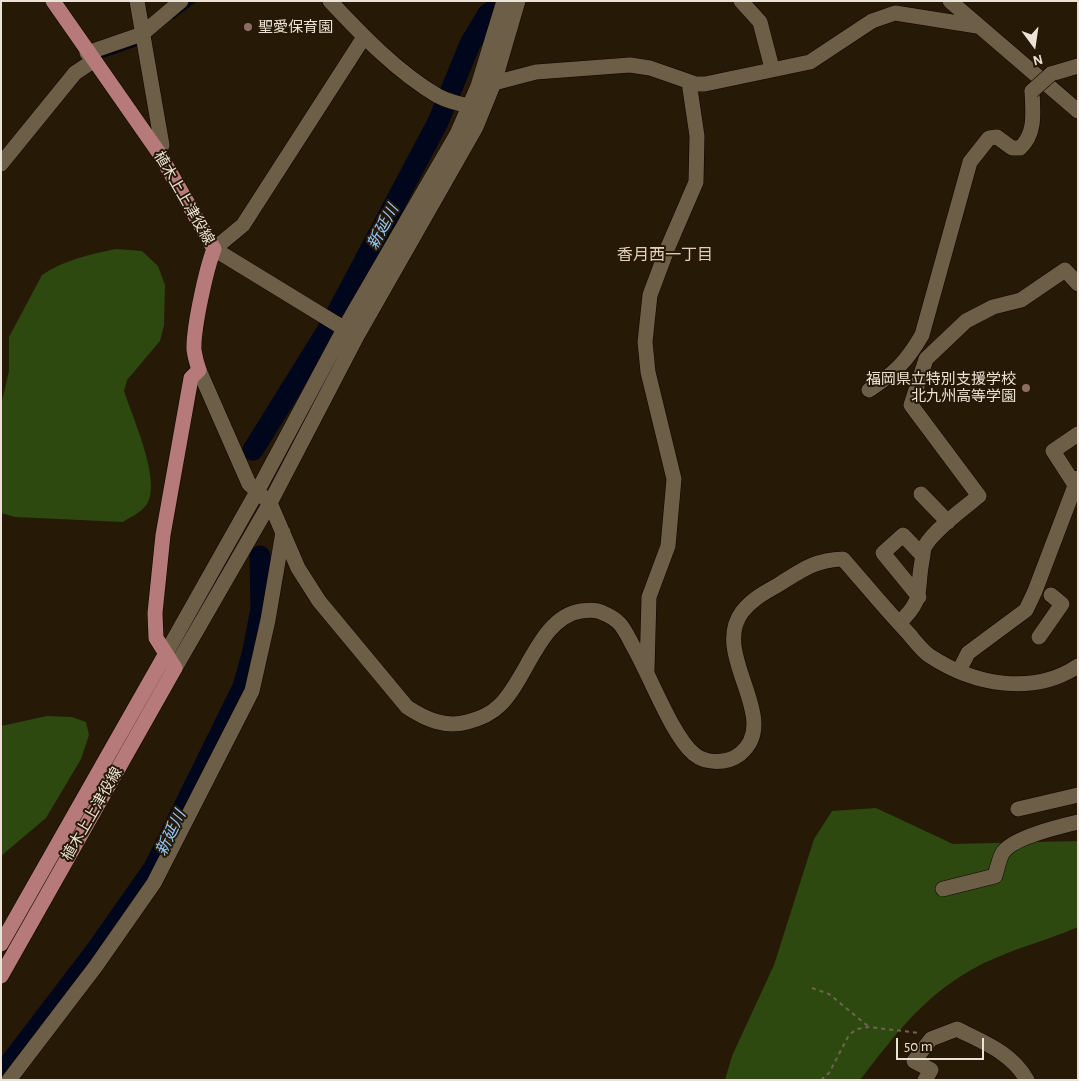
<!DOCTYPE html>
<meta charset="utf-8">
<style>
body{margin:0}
#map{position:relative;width:1079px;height:1081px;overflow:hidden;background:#261905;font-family:"Alegreya Sans",sans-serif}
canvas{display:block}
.frame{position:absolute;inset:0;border:2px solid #ece2d6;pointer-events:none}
.north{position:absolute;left:1009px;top:20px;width:50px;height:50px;-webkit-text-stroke:4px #261905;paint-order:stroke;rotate:166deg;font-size:14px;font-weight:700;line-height:20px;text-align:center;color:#ece2d6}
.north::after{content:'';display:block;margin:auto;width:18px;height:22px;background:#ece2d6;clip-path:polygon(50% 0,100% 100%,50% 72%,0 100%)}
.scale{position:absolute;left:896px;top:1038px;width:88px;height:22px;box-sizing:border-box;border:2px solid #ece2d6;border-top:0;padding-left:6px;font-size:15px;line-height:18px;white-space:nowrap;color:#ece2d6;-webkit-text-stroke:4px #261905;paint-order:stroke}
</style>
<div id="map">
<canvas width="1079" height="1081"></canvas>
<div class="frame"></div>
<div class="north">N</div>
<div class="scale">50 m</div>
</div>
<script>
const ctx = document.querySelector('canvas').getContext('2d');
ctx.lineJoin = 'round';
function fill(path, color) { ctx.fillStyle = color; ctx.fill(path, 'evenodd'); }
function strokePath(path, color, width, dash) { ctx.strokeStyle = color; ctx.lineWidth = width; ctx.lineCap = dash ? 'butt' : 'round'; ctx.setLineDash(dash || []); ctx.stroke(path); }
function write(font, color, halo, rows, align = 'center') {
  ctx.font = font + ' "Alegreya Sans","Noto Sans JP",sans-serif'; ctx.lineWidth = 4; ctx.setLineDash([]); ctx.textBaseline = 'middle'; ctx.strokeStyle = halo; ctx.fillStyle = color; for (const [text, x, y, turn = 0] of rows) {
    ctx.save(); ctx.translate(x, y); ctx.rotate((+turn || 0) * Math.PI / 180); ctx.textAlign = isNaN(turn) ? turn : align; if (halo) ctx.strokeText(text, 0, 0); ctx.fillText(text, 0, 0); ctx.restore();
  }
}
const forest = new Path2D(`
 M116,249l26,2 16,15 7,19 -1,40 -4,16 -33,39 -3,11c8,25 38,90 23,113 -6,9 -15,12 -24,18l-108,-5 -14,-4v-108l8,-34v-34l33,-62c22,-15 49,-21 74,-26z
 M47,716l25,1 14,5 3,13 -8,24 -35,59 -45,38v-130z
 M876,808l77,36 125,-3v86c-35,15 -74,24 -107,43 -50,29 -76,65 -111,110h-135l7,-24 42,-91 40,-126 18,-28z`);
const stream = new Path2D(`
 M173,17l21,-16
 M102,56l38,-13`);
const river = new Path2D(`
 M253,450l77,-124 108,-204 32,-78 18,-30 17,-13
 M1,1075l96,-126 57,-81 89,-181 10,-36 8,-42 -1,-53`);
const path = new Path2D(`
 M812,988l17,6 40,33
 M821,1080l8,-7 20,-38 8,-6 12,-2 50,6`);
const minor = new Path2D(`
 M137,1l25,144 -3,8
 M330,1c32,34 67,71 108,95 13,7 27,9 41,12
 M741,1l19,21 12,46
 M950,1l128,110
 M87,53l55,-19 39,-33
 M1051,74l27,-8
 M494,83l42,-11 94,-7 20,3 46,16h9l105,-22 62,-41 23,-8 82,13
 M1,164l74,-91 18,-12
 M353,334l-139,-85 29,-24 121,-188
 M199,370l50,114 21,19 28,65 21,33 88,106c18,12 38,21 60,15 12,-3 23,-7 33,-17 27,-26 40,-88 81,-94 7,-1 16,-2 22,2 5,2 12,6 16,10 6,6 10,16 14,23 16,27 39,90 61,108 12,10 33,10 46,0 43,-35 -30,-99 2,-142 10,-13 22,-19 36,-27 24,-15 36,-25 65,-26 22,25 43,51 66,75 6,7 13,17 21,22 44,29 103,40 148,10
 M869,390c26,-17 38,-29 53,-55l48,-173 19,-24 8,-1 15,11h8c16,-14 13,-36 12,-57
 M1075,485l-22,-34 25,-17
 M921,494l27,28
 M919,597l-36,-44 20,-18 20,21
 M899,623c26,-24 17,-31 23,-62 1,-4 1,-11 3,-15 9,-16 39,-38 54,-50l-68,-91 15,-46 40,-38 27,-14 28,-7 44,-30 13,14
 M1039,637l23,-33 -11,-9
 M165,655l93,-165 86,-161 113,-195 21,-48 26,-85
 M175,668l95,-165 87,-167 119,-209 18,-44 24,-82
 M647,670l2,-73 19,-51 6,-67 -26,-107 -3,-30 5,-47 18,-48 28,-65 1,-46 -8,-54
 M959,671l9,-18 58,-43 9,-19 43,-113
 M1018,809l60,-14
 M943,889l52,-13c2,-7 4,-16 7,-22 8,-16 59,-28 76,-32
 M9,1080l87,-114 58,-83 98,-192 16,-71 15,-88
 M925,1080l6,-10 -17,-9 17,-22 26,-10c27,14 54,23 70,51`);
const major = new Path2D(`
 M1,944l164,-289
 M1,976l174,-308 -19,-30 -1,-25 8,-78 28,-157 8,-8c-2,-6 -4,-13 -5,-20 -1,-21 12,-80 20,-101l-55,-96 -106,-152`);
const minorBridge = new Path2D(`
 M1032,91l19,-17`);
const markers = [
 [248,27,5,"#8d6e63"],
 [1026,388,5,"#8d6e63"]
];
const poiNames = [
 ["聖愛保育園",258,27],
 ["福岡県立特別支援学校",1016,379,"right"],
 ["北九州高等学園",1016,396,"right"]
];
const streetNames = [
 ["植木上上津役線",184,198,60],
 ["植木上上津役線",92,814,-60]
];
const waterNames = [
 ["新延川",383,227,-62],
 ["新延川",171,833,-64]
];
const neighbourhoodNames = [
 ["香月西一丁目",665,255]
];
fill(forest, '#2d4910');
strokePath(stream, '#00061b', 4);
strokePath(river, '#00061b', 21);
strokePath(minor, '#0f0400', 16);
strokePath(major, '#0f0400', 16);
strokePath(path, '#706453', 2, [4, 4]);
strokePath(minor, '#6d5e48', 15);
strokePath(major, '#b57a79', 15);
strokePath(minorBridge, '#0f0400', 16, []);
strokePath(minorBridge, '#6d5e48', 15);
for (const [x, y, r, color] of markers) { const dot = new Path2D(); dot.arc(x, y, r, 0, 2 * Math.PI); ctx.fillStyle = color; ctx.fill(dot); strokePath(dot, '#261905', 2); }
write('15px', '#ece2d6', '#261905', poiNames, 'left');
write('15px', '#ece2d6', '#261905', streetNames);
write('italic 16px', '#92c8fe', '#261905', waterNames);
write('16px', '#e3d1b9', '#261905', neighbourhoodNames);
</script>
